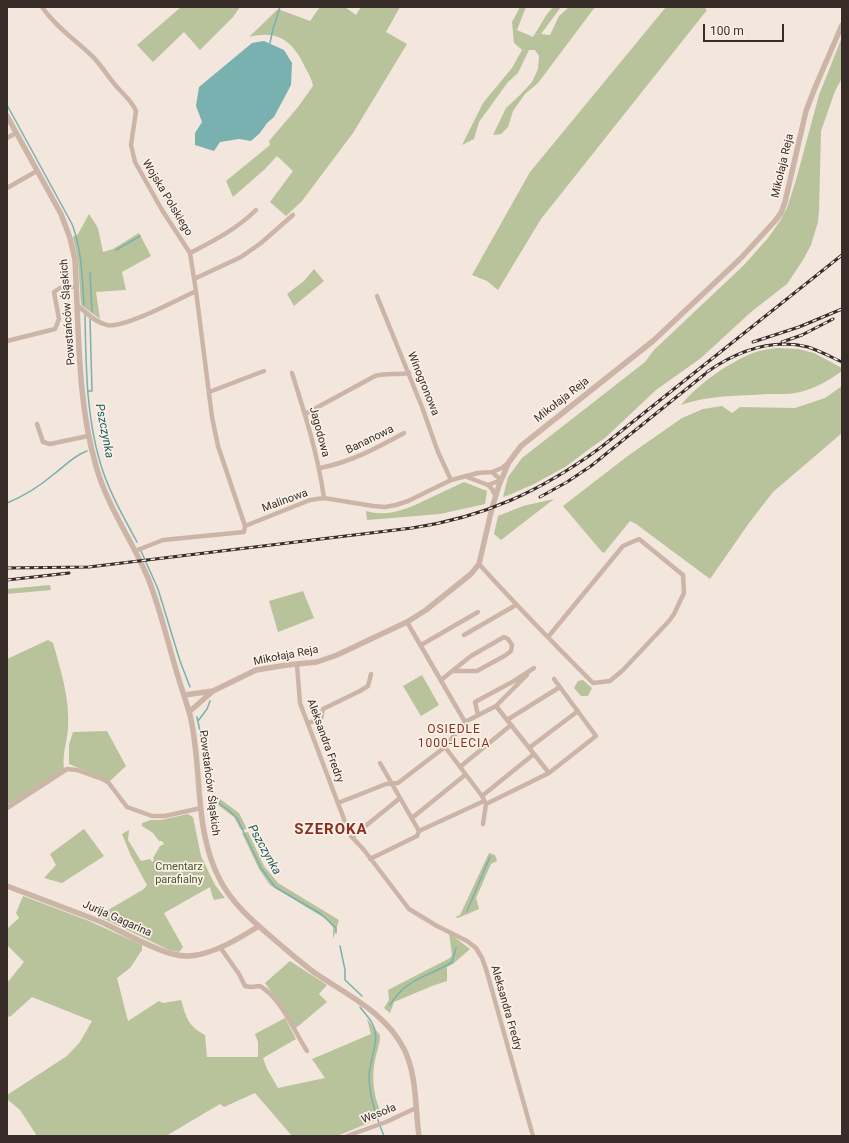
<!DOCTYPE html>
<meta charset="utf-8">
<style>
body{margin:0}
#map{position:relative;width:849px;height:1143px;overflow:hidden;background:#f3e6dc;font-family:Roboto,sans-serif}
canvas{display:block}
.frame{position:absolute;inset:0;border:8px solid #382c28;pointer-events:none}
.scale{position:absolute;left:703px;top:24px;width:81px;height:18px;box-sizing:border-box;border:2px solid #382c28;border-top:0;padding-left:5px;font-size:12px;line-height:14px;white-space:nowrap;color:#382c28;-webkit-text-stroke:3px #faf1e8;paint-order:stroke}
</style>
<div id="map">
<canvas width="849" height="1143"></canvas>
<div class="frame"></div>
<div class="scale">100 m</div>
</div>
<script>
const ctx = document.querySelector('canvas').getContext('2d');
ctx.lineJoin = 'round';
function fill(path, color) { ctx.fillStyle = color; ctx.fill(path, 'evenodd'); }
function strokePath(path, color, width, dash) { ctx.strokeStyle = color; ctx.lineWidth = width; ctx.lineCap = dash ? 'butt' : 'round'; ctx.setLineDash(dash || []); ctx.stroke(path); }
function write(font, color, halo, rows, align = 'center') {
  ctx.font = font + ' Roboto,sans-serif'; ctx.lineWidth = 3.5; ctx.setLineDash([]); ctx.textBaseline = 'middle'; ctx.strokeStyle = halo; ctx.fillStyle = color; for (const [text, x, y, turn = 0] of rows) {
    ctx.save(); ctx.translate(x, y); ctx.rotate((+turn || 0) * Math.PI / 180); ctx.textAlign = isNaN(turn) ? turn : align; if (halo) ctx.strokeText(text, 0, 0); ctx.fillText(text, 0, 0); ctx.restore();
  }
}
const green = new Path2D(`
 M181,7h59l-7,10 -33,33 -16,-18 -31,30 -16,-17z
 M320,7h25l11,8 5,-8h39l-14,25 21,12 -54,89 -51,68 -16,15 -16,-14 23,-31 -16,-15 -12,13 -32,28 -7,-16 44,-36 -1,-4 29,-34 15,-21c-1,-6 -4,-12 -7,-17 -12,-26 -26,-40 -57,-32l29,-28 32,12z
 M520,7h6l-9,23 16,7 14,-23 6,-7h8l-20,27 9,1 9,-19 10,-9h26l-57,76 -13,11 -12,17 -5,16 -7,7 -8,1 13,-27 14,-13 12,-13 6,-13 1,-13 -4,-6h-6l-11,23 -10,9 -29,40 -5,17 -12,6 21,-42 29,-35 10,-18 -8,-7 -2,-21z
 M666,7h38l3,3 -166,209 -43,71 -11,-9 -15,-6 58,-103z
 M842,37v41l-7,13 -14,40 -2,80 -1,11 -7,23 -8,15 -16,24 -36,28 -50,46 -45,32 -51,48 -13,9 -27,20 -31,17 -25,11 -6,2 5,-20 14,-19 123,-96 9,-12 90,-85 24,-27 12,-17 7,-13 9,-28 23,-85z
 M89,214l9,14 5,24 10,-3 26,-16 12,23 -29,16 4,18 -30,2 4,27 -19,-14 -3,-44 -5,-24 5,-3z
 M314,269l10,12 -30,25 -7,-12 17,-13z
 M777,348l21,1 16,4 28,15v3c-11,8 -24,16 -38,20 -12,4 -25,3 -37,3 -29,2 -58,1 -86,11 17,-21 47,-42 72,-52 8,-3 17,-4 24,-5z
 M842,386v47l-69,59 -24,31 -39,56 -74,-55 -6,-3 -26,32 -2,-1 -39,-46 66,-51 53,-37 21,-9 19,-3 10,7 8,-6 55,1 30,-10z
 M464,482l23,9 -2,13 -45,10 -73,6 -1,-9c23,7 43,-3 64,-13 11,-5 23,-11 34,-16z
 M554,499l-53,41 -7,-6 4,-18 25,-10z
 M50,585l1,5 -44,4v-5z
 M303,591l11,27 -36,14 -9,-31z
 M48,640l5,3c8,28 17,56 15,85 -1,14 -6,27 -4,41l-55,35 -2,-2v-143z
 M422,675l17,30 -18,11 -18,-30z
 M583,680l9,8 -4,8h-7l-7,-8 4,-7z
 M107,731l19,35 -16,15 -41,-17v-19l4,-13z
 M210,796h8l2,3 19,14 8,16 -6,1 -7,-13 -20,-15z
 M188,814l5,3 8,39 14,29 10,13 -11,2 -2,-5 -2,-8 -46,26 19,34 -4,5 -10,-2 -71,-34 46,-27 3,-4 -16,-29 -9,-22 7,-4 -1,10 13,21 9,-2 2,3 2,-2 -1,-2 7,-12 4,-2 -2,-3h-3l-6,-8 -11,-7v-3l9,-3h10z
 M84,829l20,27 -42,27 -18,-5 12,-13 -6,-11z
 M248,832l16,34 14,17 61,37 -6,19v-12l-7,-8 -56,-34 -11,-16 -17,-36z
 M489,853l6,2 2,6 -6,3 -15,34 3,11 -21,9 -3,-1 5,-2z
 M23,896l66,25 53,24v5l-12,18 -13,10 11,43 31,-20 4,2 18,-3c5,17 7,26 24,35l2,22h51v-15l-3,-8 30,-16 11,21 -33,19 4,11 11,19 47,-10 -13,-19 59,-25 -4,-15 13,16c0,9 -3,16 -5,25 -4,20 -1,39 8,57l-46,19h-45l-37,-43 -31,14 -4,-3 -54,32h-129l-17,-26 -13,-11v-4l60,-39 13,-14 12,-21 -60,-24 -21,19 -4,1v-34l17,-21 -17,-17v-16l12,-11 -3,-5z
 M449,933l21,16 -17,15 -6,3v14l-15,5 -38,16 -4,11 -6,-5 5,-8 -1,-10 62,-32 2,-3z
 M290,961l37,24 -8,9 8,8 -31,26 -31,-45z`);
const water = new Path2D(`
 M264,41l20,9 8,13 -1,22 -17,32 -7,6 -7,10 -9,8 -12,-2 -19,3 -6,9 -19,-6v-12l7,-11 -6,-16 3,-19 53,-44z`);
const stream = new Path2D(`
 M270,43l3,-14 7,-22
 M7,105l65,119c10,26 10,53 12,81
 M116,250l24,-14
 M90,273l2,39
 M85,315c1,49 1,100 15,147 8,28 23,54 37,80
 M88,391h4l-2,-72
 M7,503c17,-7 33,-17 47,-29 11,-8 19,-18 33,-23
 M141,551l17,38 22,72 10,26
 M197,717l6,29 2,25
 M198,721l9,-12 3,-8
 M206,779l10,22 11,8 10,9 24,50 14,19 46,27 15,14v5
 M467,911l23,-54
 M340,946l5,24v10l17,16
 M390,1005c17,-28 37,-27 62,-43l4,-14
 M360,1007c4,6 10,11 13,18 8,16 -5,37 -4,55 1,14 5,29 10,43
 M380,1126l4,10`);
const minor = new Path2D(`
 M42,7c13,19 32,32 48,47 11,10 18,23 27,33 7,8 15,14 19,24l-5,34 4,17 27,48 28,43 6,38 16,126 6,29 27,80
 M7,138l9,-5
 M7,188l30,-17
 M190,253c23,-12 47,-24 66,-43
 M194,279l47,-22 20,-14 32,-28
 M377,296l45,111 16,45 13,28
 M78,306c9,7 18,17 29,19 16,4 72,-26 89,-34
 M7,341l48,-12 4,-10 -5,-27 6,-4 17,-2
 M292,373c13,41 26,82 32,125
 M209,392l55,-21
 M305,414l70,-38c11,-3 22,-1 34,-3
 M37,424l6,18 7,2 38,-8
 M320,468c31,-6 57,-20 84,-35
 M492,472l10,-4 6,-5
 M488,485l4,4 3,6
 M135,551l28,-11 81,-8 1,-6 65,-26 14,-2 49,8 12,1 11,-2 12,-4 43,-21 27,-7 14,-1 9,8 -13,5 -21,-8
 M479,564c37,41 75,80 114,119l17,-2 13,-11 46,-49 5,-7 10,-21 -1,-18 -44,-36 -16,7 -75,91
 M407,622l58,100 -20,25 37,49 4,8 -3,20
 M464,635l52,-30
 M421,645l57,-33
 M297,665l3,38 50,132 14,15 45,59 28,17 30,15 9,7 6,10 4,11 47,167
 M441,680l30,-24 33,-19 4,2 4,6 -1,6 -5,4 -29,16h-24
 M496,706l31,-31
 M478,715l-3,-13 39,-21 20,-13
 M507,720l53,-33
 M465,722l31,-16 53,67 -63,31
 M308,723l13,-4 2,-10 37,-18 8,-5 3,-12
 M529,748l49,-37
 M380,763l39,68
 M460,767l51,-42
 M549,773l47,-37 -42,-57
 M482,796l52,-42
 M338,803l48,-19 12,-1 47,-36
 M7,808l60,-39 10,1 25,9 6,3 19,25 25,9h13l36,-8
 M412,818l53,-43
 M352,837l48,-39
 M370,859l47,-23 2,-5 65,-30
 M220,947l19,27 6,12 6,1 9,-1c21,12 34,45 47,65
 M347,1136l39,-14 30,-14`);
const tertiary = new Path2D(`
 M7,116l54,98 9,24 5,22c4,68 2,141 21,206 11,40 36,74 52,112 11,28 18,57 26,85 5,18 11,35 16,52 13,54 3,114 30,165 13,25 35,43 56,61 13,11 25,22 39,32 32,22 70,39 89,76 13,26 11,58 15,87
 M184,695l29,-4
 M189,712l24,-21 43,-21 31,-5 30,-3 20,-7 53,-25 17,-8 19,-12 45,-36 8,-10 13,-56 7,-23 10,-23 12,-16 132,-105 87,-82 35,-38 6,-8 4,-11 21,-91 8,-21 28,-65
 M7,886c31,12 61,23 92,35 23,10 67,37 90,35 23,-1 51,-18 70,-30`);
const rail = new Path2D(`
 M753,342l46,-15 43,-18
 M782,342l20,-7 31,-16
 M707,372c29,-20 65,-34 101,-25 12,4 23,10 34,15
 M540,497l27,-15 24,-16 114,-92
 M7,568l82,-1 323,-39c73,-11 129,-37 188,-80l242,-193
 M7,580l62,-7`);
const streetNames = [
 ["Mikołaja Reja",783,166,-77],
 ["Wojska Polskiego",167,198,59],
 ["Powstańców Śląskich",68,312,-94],
 ["Winogronowa",423,384,68],
 ["Mikołaja Reja",562,400,-38],
 ["Jagodowa",319,432,75],
 ["Bananowa",370,440,-26],
 ["Malinowa",285,501,-20],
 ["Mikołaja Reja",286,656,-11],
 ["Aleksandra Fredry",325,741,70],
 ["Powstańców Śląskich",209,783,83],
 ["Jurija Gagarina",117,919,24],
 ["Aleksandra Fredry",506,1008,74],
 ["Wesoła",379,1114,-22]
];
const parkNames = [
 ["Cmentarz",179,867],
 ["parafialny",179,880]
];
const waterNames = [
 ["Pszczynka",104,431,79],
 ["Pszczynka",264,850,61]
];
const neighbourhoodNames = [
 ["OSIEDLE",454,730],
 ["1000-LECIA",454,744]
];
const districtNames = [
 ["SZEROKA",331,830]
];
fill(green, '#b8c39b');
fill(water, '#79b1b0');
strokePath(stream, '#79b1b0', 1.5);
strokePath(minor, '#ccb5a7', 4.5);
strokePath(tertiary, '#ccb5a7', 5.5);
strokePath(rail, '#382c28', 3);
strokePath(rail, '#faf1e8', 1.5, [4.5]);
write('11px', '#382c28', '#faf1e8', streetNames);
write('11px', '#4a572b', '#faf1e8', parkNames);
write('italic 12px', '#1c5b5b', '#faf1e8', waterNames);
ctx.letterSpacing = '1px';
write('12px', '#8a301e', '#faf1e8', neighbourhoodNames);
ctx.letterSpacing = '0px';
ctx.letterSpacing = '1px';
write('bold 15px', '#8a301e', '#faf1e8', districtNames);
ctx.letterSpacing = '0px';
</script>
